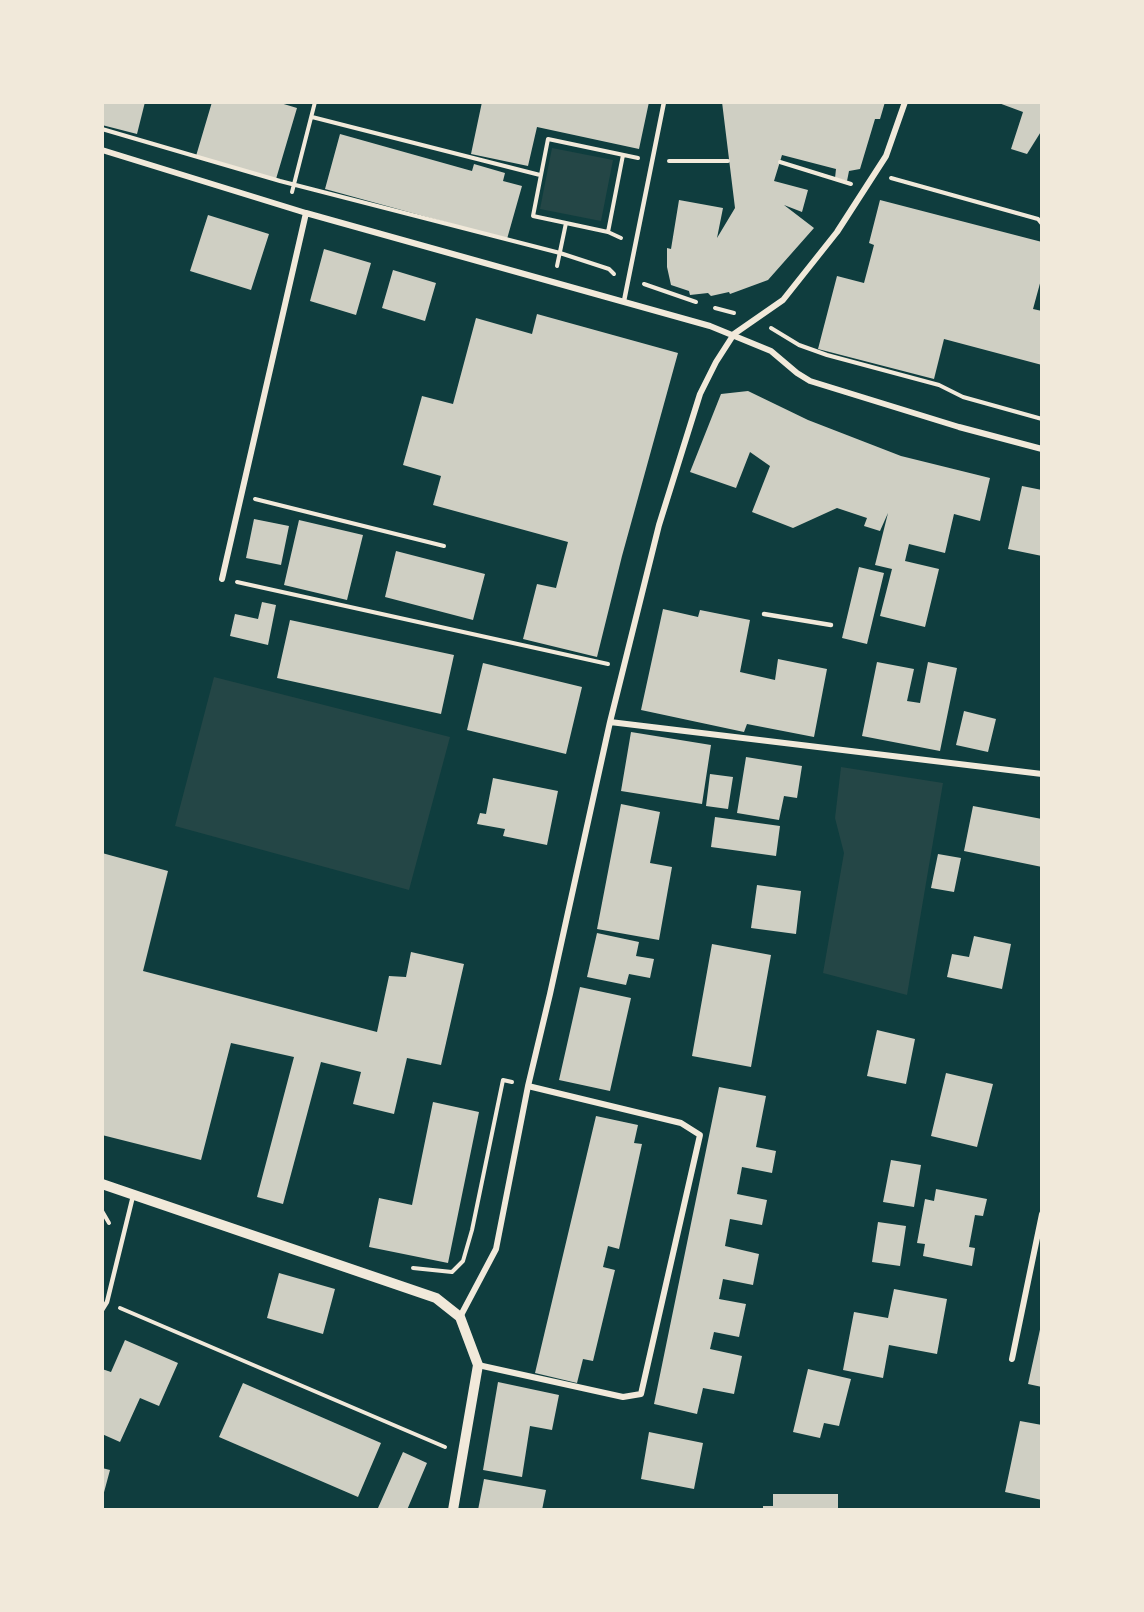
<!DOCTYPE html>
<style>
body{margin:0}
#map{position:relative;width:1144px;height:1612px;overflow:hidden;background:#0f3d3e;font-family:Raleway,sans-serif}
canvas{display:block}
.frame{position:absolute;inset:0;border:104px solid #f1e9da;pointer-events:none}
</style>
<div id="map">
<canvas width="1144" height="1612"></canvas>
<div class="frame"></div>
</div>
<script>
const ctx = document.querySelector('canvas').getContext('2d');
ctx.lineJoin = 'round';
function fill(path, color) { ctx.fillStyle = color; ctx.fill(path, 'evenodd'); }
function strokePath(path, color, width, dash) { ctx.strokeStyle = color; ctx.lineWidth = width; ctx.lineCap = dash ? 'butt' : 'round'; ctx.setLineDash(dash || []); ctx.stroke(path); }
const green = new Path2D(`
 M552,148l61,12 -12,61 -61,-12z
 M214,677l236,60 -41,153 -234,-64z
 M841,767l102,16 -36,212 -84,-22 21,-120 -9,-35z`);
const building = new Path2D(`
 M102,102h43l-8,32 -35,-9z
 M212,102h65l20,6 -21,71 -80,-23z
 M482,102h167l-10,47 -102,-22 -9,39 -57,-12z
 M722,102h163l-5,17h-5l-15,50 -11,2 -2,10 -12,-3 1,-9 -54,-14 -8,26 34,9 -6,22 -18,-7 30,23 -46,52 -38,14 -1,-2 -18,4 -3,-3 -18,2 -1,-4 -18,-6 -4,-18v-19l4,1 8,-49 44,8 -6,30 18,-30z
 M996,102h46v28l-15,24 -16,-5 12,-37z
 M340,134l132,37 2,-7 31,9 -2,8 19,5 -15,53 -182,-50z
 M880,200l162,42v34l-9,33 9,2v54l-98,-26 -10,40 -116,-30 19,-73 27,7 10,-38 -5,-2z
 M208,215l61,19 -18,56 -61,-19z
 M324,249l47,14 -15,52 -46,-14z
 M393,270l43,13 -11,38 -43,-13z
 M537,314l141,39 -56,203 -25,101 -74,-18 14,-55 19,4 12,-46 -135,-37 8,-29 -38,-11 19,-69 31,8 23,-86 56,16z
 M748,391l60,29 93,36 89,22 -10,43 -26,-7 -9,39 -36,-9 -4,17 34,8 -14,58 -45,-11 12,-47 -17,-4 13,-52 -8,18 -16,-5 3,-8 -30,-10 -44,20 -41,-16 18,-46 -20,-14 -14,36 -46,-16 31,-78z
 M1022,486l20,4v66l-34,-7z
 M254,519l35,7 -8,39 -35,-7z
 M299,520l64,15 -16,65 -63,-15z
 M396,551l89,23 -12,46 -88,-23z
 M859,567l25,6 -17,71 -25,-6z
 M262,602l14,3 -8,40 -38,-9 5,-22 23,5z
 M663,609l35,8 2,-7 50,10 -10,52 35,8 3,-21 49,10 -13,68 -67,-13 -3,8 -103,-22z
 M290,620l164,35 -13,59 -164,-36z
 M877,662l37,7 -7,32 13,2 8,-41 29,6 -17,83 -78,-15z
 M483,663l99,24 -16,67 -99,-24z
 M964,711l32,8 -8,33 -32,-7z
 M631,732l80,13 -9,59 -81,-13z
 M746,757l56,9 -5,32 -13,-2 -5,24 -42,-7z
 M710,774l23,3 -5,32 -22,-3z
 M493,778l65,13 -11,54 -44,-9 2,-7 -28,-5 3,-11 6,1z
 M621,804l39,8 -10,51 22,4 -13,73 -62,-11z
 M973,806l69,13v48l-78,-16z
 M715,817l65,9 -4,30 -65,-9z
 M102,853l66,18 -25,100 234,61 12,-56 17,1 5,-25 53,12 -23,101 -34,-7 -13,56 -41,-10 8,-32 -40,-10 -38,142 -26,-7 37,-140 -63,-14 -30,117 -99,-25z
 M938,854l23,4 -7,34 -23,-4z
 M757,885l44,6 -5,43 -45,-6z
 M597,933l42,9 -3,14 18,3 -4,19 -21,-4 -3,11 -39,-8z
 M974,936l37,8 -9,45 -55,-12 5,-23 17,3z
 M712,944l59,11 -20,112 -59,-11z
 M580,987l51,11 -21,93 -51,-11z
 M877,1030l38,9 -9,45 -39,-8z
 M946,1073l47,11 -16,63 -46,-11z
 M719,1087l47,9 -10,51 20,4 -4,22 -30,-6 -5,27 30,6 -5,25 -32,-6 -5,27 34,8 -6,31 -30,-6 -4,20 27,5 -7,33 -25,-5 -4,17 32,7 -8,38 -31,-6 -6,26 -43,-10z
 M433,1102l46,10 -31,151 -79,-16 10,-49 33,7z
 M596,1116l42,9 -4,18 8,1 -23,105 -11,-3 -5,21 12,3 -22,91 -10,-2 -6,24 -42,-10z
 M891,1160l30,5 -7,42 -31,-5z
 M936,1189l51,10 -4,17 -8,-1 -6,32 6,1 -3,18 -49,-10 2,-12 -8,-1 8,-44 9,2z
 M878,1222l28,4 -6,40 -28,-4z
 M279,1273l56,16 -12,45 -56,-16z
 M894,1289l53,10 -10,55 -48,-9 -6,33 -40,-8 11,-58 34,6z
 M1041,1325h1v62l-14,-3z
 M125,1340l53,23 -19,43 -19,-8 -20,44 -18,-8v-65l9,3z
 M808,1369l43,10 -12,47 -15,-3 -4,15 -27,-6z
 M498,1382l61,13 -7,35 -22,-4 -8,51 -39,-7z
 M243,1383l138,60 -23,54 -139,-60z
 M1020,1421l22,4v75l-37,-8z
 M649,1432l54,11 -9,46 -53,-10z
 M403,1452l24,11 -20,47h-25l-4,-2z
 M102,1468l8,2 -7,26h-1z
 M484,1479l62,11 -4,20h-64z
 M773,1494h65v16h-75v-4h10z`);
const path = new Path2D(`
 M312,117l228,58
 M102,129l178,52 280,72 49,16 5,5
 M669,161h59
 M780,162l71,22
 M891,178l147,41 4,5
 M292,192l23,-90
 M566,223l-33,-7 15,-77 90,19
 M608,232l13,6
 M557,266l9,-43 42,9 15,-77
 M644,284l52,18
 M715,308l19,5
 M771,328l28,17 28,10 112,30 24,12 79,22
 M255,499l189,47
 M237,582l371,82
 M102,1211l7,12
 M413,1268l39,4 11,-11 9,-31 31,-150 9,2
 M120,1308l325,139`);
const service = new Path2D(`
 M624,301l40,-199
 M764,614l67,11
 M102,1310l5,-8 26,-106`);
const minor = new Path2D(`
 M102,150l204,63 404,113 61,25 26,22 13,8 149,46 83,22
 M222,579l84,-366
 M610,722l432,52
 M460,1317l36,-68 32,-163 22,-92 60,-272 49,-197 41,-131 16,-32 18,-28 49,-34 54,-68 49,-76 19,-54
 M1012,1359l30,-145
 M478,1365l145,32 18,-3 59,-259 -19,-12 -153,-37`);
const tertiary = new Path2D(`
 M102,1184l334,114 24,19 18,48 -25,145`);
fill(green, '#244646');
fill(building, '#cfcfc3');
strokePath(path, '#f1e9da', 4);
strokePath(service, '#f1e9da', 4.5);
strokePath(minor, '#f1e9da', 6);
strokePath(tertiary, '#f1e9da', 10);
</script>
